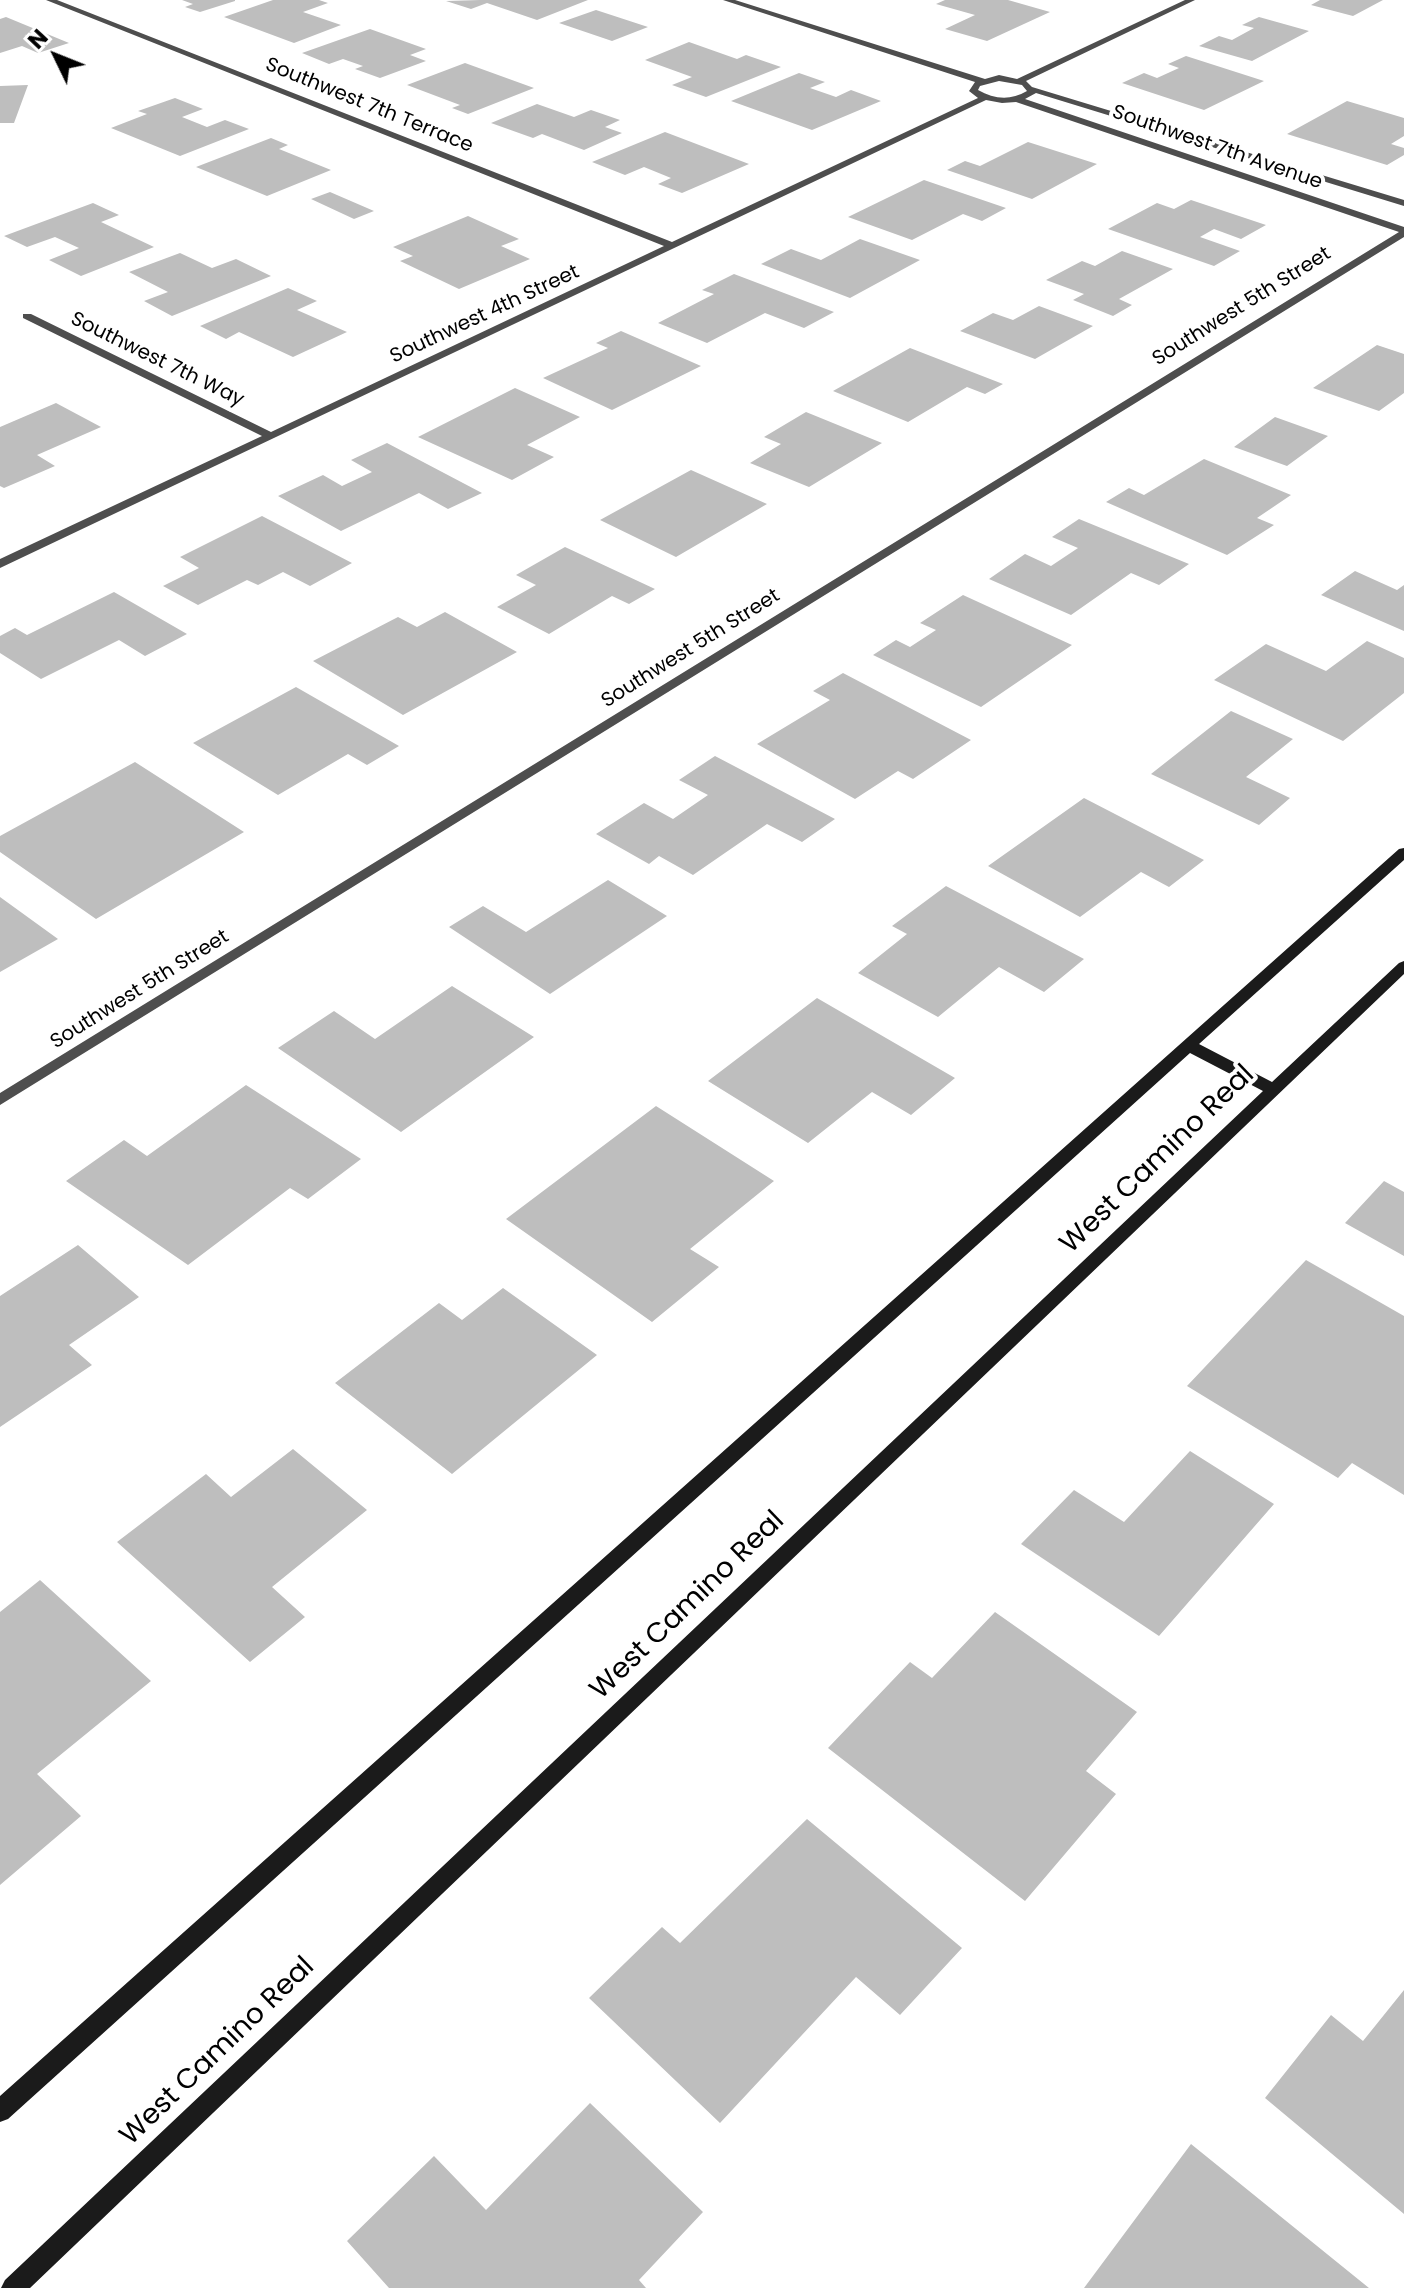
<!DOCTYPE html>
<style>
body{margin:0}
#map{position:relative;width:1404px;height:2288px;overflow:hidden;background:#fff;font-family:Poppins,sans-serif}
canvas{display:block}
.north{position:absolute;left:16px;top:16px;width:80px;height:80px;-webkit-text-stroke:6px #fff;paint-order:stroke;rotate:313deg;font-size:22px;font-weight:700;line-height:32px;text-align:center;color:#000}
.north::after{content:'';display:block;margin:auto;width:28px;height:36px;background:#000;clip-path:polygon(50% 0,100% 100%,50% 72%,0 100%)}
</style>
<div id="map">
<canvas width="1404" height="2288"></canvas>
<div class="north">N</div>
</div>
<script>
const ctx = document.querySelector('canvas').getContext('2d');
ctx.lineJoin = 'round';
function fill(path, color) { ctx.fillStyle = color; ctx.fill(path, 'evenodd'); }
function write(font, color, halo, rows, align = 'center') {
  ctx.font = font + ' Poppins,sans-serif'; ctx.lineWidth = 8; ctx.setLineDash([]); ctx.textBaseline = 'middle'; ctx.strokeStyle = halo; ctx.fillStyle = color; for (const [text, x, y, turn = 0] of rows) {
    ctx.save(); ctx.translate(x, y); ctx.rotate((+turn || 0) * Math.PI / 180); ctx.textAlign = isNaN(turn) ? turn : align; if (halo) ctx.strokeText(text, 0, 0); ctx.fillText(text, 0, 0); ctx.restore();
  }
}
const building = new Path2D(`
 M182,0h53v1l-35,11 -15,-5 8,-3z
 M273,0h46l9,3 -25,9 38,13 -47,18 -70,-26z
 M480,0h108l-51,20 -50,-17 -16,6 -25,-8z
 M945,0h63l42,12 -63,29 -42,-12 30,-14 -39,-11z
 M1320,0h63l-30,16 -42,-11z
 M596,10l52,17 -36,14 -53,-18z
 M6,17l63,26 -31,10 -16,-7 -22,7v-34z
 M1259,17l50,14 -57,30 -53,-15 20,-10 13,4 22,-12 -12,-3z
 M370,29l56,20 -16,6 16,6 -46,17 -25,-9 8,-3 -20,-7 -14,5 -27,-11z
 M689,42l48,17 9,-4 35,12 -75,30 -34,-12 20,-8 -47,-17z
 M1186,56l78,25 -60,29 -82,-27 22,-10 13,5 22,-10 -11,-4z
 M465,63l69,25 -66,26 -16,-6 8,-3 -53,-20z
 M799,73l26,9 -15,6 26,9 15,-7 30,11 -69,29 -81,-29z
 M28,85l-14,38h-14v-37z
 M175,98l28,11 -21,8 25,10 18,-7 24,9 -69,27 -69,-28 36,-14 -9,-3z
 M1347,101l57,17v18l-13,8 13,4v7l-17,10 -100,-31z
 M537,104l37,13 17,-7 29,10 -15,7 17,6 -38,17 -42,-16 -9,4 -42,-15z
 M665,132l84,32 -67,29 -24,-9 13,-6 -27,-11 -19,8 -33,-13z
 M271,138l17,7 -9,4 52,21 -64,26 -71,-29z
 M1028,142l69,22 -65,35 -85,-29 18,-9 15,5z
 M924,180l82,28 -24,13 -19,-7 -51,26 -64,-23z
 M330,192l44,19 -20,8 -43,-20z
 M1191,200l75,25 -25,14 -27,-10 -14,8 40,14 -26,15 -106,-37 49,-26 17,6z
 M93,203l26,12 -18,7 53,25 -73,29 -32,-16 30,-12 -24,-11 -28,10 -23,-11z
 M468,216l51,23 -18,7 29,13 -71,30 -59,-28 13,-5 -20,-9z
 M860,239l60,21 -70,38 -89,-34 30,-15 30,11z
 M1122,251l51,18 -54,30 13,6 -19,11 -40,-16 11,-6 -38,-14 36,-19 13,5z
 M180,253l32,15 24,-9 35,17 -99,40 -28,-15 24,-9 -39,-20z
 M734,274l100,38 -30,16 -39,-15 -58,30 -49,-20 56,-29 -12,-4z
 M288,288l29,13 -20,9 50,22 -54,25 -54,-25 -13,7 -26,-13z
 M1039,306l54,20 -58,33 -75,-28 33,-18 20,7z
 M621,331l80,35 -89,44 -69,-32 65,-30 -12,-5z
 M1377,345l27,9v39l-25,18 -66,-23z
 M910,348l93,36 -18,10 -18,-7 -59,35 -75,-31z
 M515,388l65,29 -53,28 27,12 -42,23 -94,-43z
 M56,403l45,24 -64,28 18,11 -51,22 -4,-2v-59z
 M806,412l76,31 -73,44 -59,-24 31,-19 -17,-7z
 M1275,417l53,19 -41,30 -53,-19z
 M387,443l95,50 -34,16 -29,-16 -78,38 -63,-35 45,-21 19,11 30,-14 -21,-12z
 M1204,459l87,36 -34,23 17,7 -47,30 -121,-53 23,-14 15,7z
 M691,470l76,34 -91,53 -76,-37z
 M262,516l90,47 -42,23 -27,-14 -25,13 -11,-5 -49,25 -35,-19 36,-18 -19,-11z
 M1079,519l110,45 -30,21 -28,-12 -60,42 -82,-36 36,-25 26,12 27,-18 -26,-11z
 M565,547l90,42 -26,15 -17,-8 -63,38 -52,-27 39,-22 -20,-10z
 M1355,571l42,19 7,-5v46l-83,-36z
 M114,592l73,42 -42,22 -26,-16 -78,39 -41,-26v-17l15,-8 12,7z
 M963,595l109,50 -91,62 -108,-52 23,-15 14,7 26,-17 -16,-7z
 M445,612l72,40 -114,63 -90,-54 85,-44 19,10z
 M1367,641l37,17v35l-61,48 -129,-61 52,-36 60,27z
 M843,673l128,67 -58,39 -15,-8 -43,28 -98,-55 73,-44 -17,-9z
 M296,687l103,59 -32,19 -19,-11 -70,41 -85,-52z
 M1231,711l62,28 -47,38 44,21 -31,27 -108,-51z
 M715,756l120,63 -33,23 -35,-18 -74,51 -34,-19 -10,8 -53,-30 48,-31 29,16 35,-24 -29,-15z
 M135,762l109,70 -148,87 -96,-67v-16z
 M1084,798l120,62 -35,27 -28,-15 -61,45 -92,-51z
 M608,880l59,36 -117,78 -101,-67 34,-21 43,26z
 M946,886l138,73 -40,33 -45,-25 -61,50 -80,-44 49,-39 -15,-8z
 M0,897l58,42 -58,33z
 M452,986l82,51 -133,95 -123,-84 56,-37 41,28z
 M817,998l138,80 -44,37 -39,-23 -64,51 -100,-62z
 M246,1085l115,74 -53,40 -18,-11 -102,77 -122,-84 58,-41 23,16z
 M656,1106l118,75 -84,68 29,18 -67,55 -146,-103z
 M1384,1181l20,11v64l-59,-33z
 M78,1245l61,52 -70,48 23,20 -92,62v-131z
 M1306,1260l98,56v179l-52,-32 -14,15 -151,-92z
 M503,1288l94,67 -145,119 -117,-91 104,-80 23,17z
 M293,1449l74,61 -95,77 33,30 -55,45 -133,-120 89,-68 25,23z
 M1190,1451l84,53 -115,132 -138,-92 53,-54 50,32z
 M40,1580l111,101 -114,93 44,42 -81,69v-273z
 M995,1612l142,100 -51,59 30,23 -91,107 -197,-153 82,-86 22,16z
 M807,1819l155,129 -62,67 -44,-38 -136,146 -131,-125 73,-71 18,16z
 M1404,1990v224l-139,-116 66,-83 32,26z
 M590,2103l113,109 -64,68 7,8h-257l-42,-47 87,-85 52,54z
 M1191,2144l178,144h-285z`);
const street = new Path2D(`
 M46,0h11l615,242 306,-144 -9,-7 6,-9 -252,-82h12l250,79 14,-4 18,4 168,-79h10l-169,81 6,6 372,113v6l-368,-113 -11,6 379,128v10l-1404,868v-12l1399,-861 -383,-130 -14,1 -16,-3 -986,468v-9l262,-123 -239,-118v-4h8l240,118 393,-186zM999,81l23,4 5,6c-17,10 -33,8 -49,-1l2,-4z`);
const secondary = new Path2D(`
 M1404,848v12l-205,184 73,38 127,-119 5,-2v13l-1374,1314h-29l4,-8 1258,-1189 -73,-38 -1182,1066 -8,3v-26l1399,-1247z`);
const farStreetnames = [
 ["Southwest 7th Terrace",369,106,22],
 ["Southwest 7th Avenue",1217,148,19],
 ["Southwest 5th Street",1242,307,-32],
 ["Southwest 4th Street",485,315,-25],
 ["Southwest 7th Way",157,360,26],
 ["Southwest 5th Street",691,649,-32],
 ["Southwest 5th Street",140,990,-32]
];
const nearStreetnames = [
 ["West Camino Real",1158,1160,-44],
 ["West Camino Real",688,1606,-44],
 ["West Camino Real",218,2052,-44]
];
fill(building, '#bebebe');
fill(street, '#4e4e4e');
fill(secondary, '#1b1b1b');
write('20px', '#000', '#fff', farStreetnames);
write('28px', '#000', '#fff', nearStreetnames);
</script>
